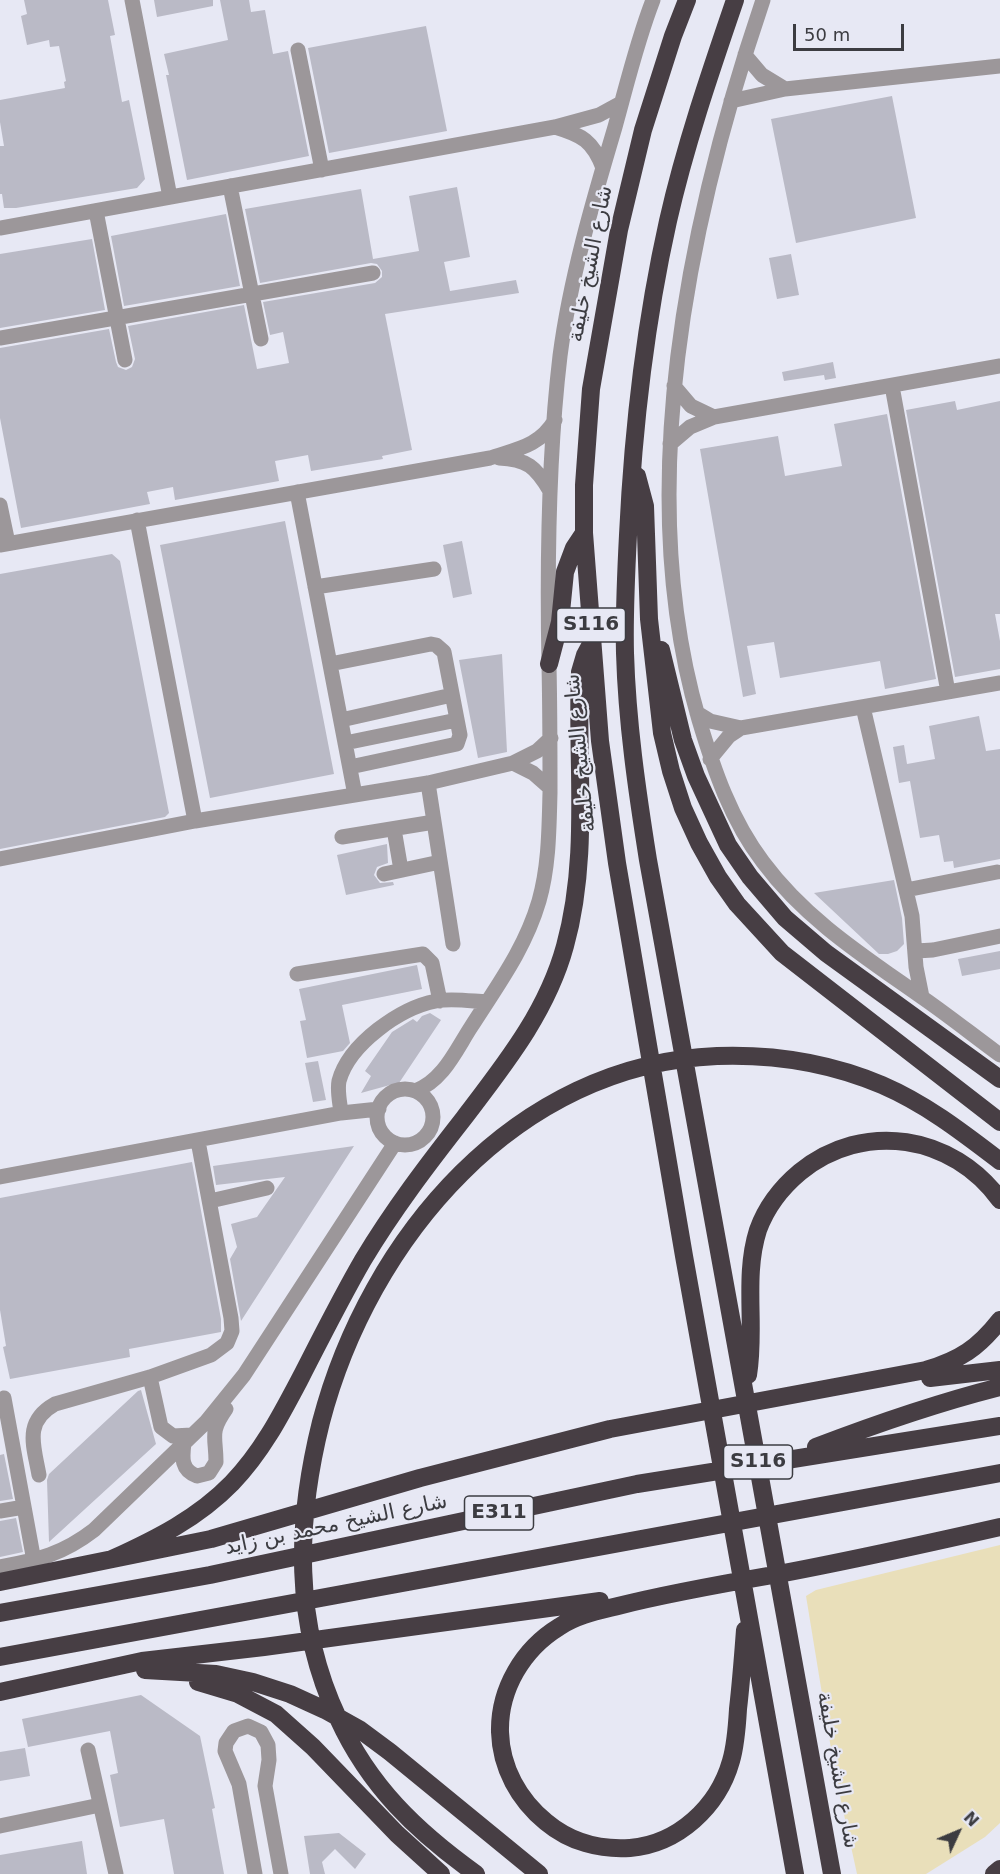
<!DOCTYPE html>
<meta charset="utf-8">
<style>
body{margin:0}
#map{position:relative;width:1000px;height:1874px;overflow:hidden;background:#e7e8f4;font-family:"DejaVu Sans",sans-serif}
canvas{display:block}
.north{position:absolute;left:928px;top:1802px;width:60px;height:60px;-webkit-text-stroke:4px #e7e8f4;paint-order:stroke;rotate:46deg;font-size:16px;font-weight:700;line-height:24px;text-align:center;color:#3c3c41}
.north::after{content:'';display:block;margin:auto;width:21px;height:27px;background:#3c3c41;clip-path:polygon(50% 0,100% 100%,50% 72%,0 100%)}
.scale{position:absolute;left:793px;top:24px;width:111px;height:27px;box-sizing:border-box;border:3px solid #3c3c41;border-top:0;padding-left:8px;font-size:18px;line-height:21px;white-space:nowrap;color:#3c3c41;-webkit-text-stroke:4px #e7e8f4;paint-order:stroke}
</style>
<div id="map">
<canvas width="1000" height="1874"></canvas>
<div class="north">N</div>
<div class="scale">50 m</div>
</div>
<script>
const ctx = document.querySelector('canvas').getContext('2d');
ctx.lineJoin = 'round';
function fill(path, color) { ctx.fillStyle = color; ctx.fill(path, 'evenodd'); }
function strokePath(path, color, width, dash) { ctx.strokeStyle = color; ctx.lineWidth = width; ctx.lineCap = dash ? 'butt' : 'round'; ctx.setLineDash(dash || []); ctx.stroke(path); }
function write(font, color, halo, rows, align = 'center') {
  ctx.font = font + ' "DejaVu Sans",Cairo,sans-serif'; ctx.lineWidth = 4.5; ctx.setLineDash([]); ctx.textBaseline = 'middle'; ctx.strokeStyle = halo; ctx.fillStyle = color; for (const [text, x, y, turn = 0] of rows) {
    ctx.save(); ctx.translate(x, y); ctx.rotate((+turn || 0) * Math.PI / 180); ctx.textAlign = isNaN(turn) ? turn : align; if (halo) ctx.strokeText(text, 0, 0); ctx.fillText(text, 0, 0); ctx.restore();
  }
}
const sand = new Path2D(`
 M1000,1545v278l-15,14 -59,37h-69l-22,-101 -29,-177 10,-6z`);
const building = new Path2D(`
 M24,0h84l7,35 -5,1 12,66 7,-2 16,79 -8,9 -121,20h-12l-2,-14h-2v-48h4l-4,-24v-22l65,-12 -1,-6 2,-1 -7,-35 -9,1 -1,-7 -22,5 -6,-29 6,-2z
 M154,0h59v6l-56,11z
 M220,0h29l2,12 14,-2 8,44 15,-3 21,105 -122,24 -21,-105h3l-5,-21 64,-14z
 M426,26l21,105 -118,22 -21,-105z
 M892,96l24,122 -120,25 -25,-124z
 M457,187l13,70 -26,5 6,29 66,-11 3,13 -134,21 27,136 -30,6 1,3 -72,12 -3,-16 -33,6 4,20 -104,19 -2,-13 -26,5 3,12 -129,24 -21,-110v-70l109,-19 7,33 2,5 8,3 6,-3 3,-8 -7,-33 116,-21 13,64 32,-6 -6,-31 -13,3 -7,-33 112,-19 7,-6v-6l-5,-7 -6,-1 -111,20 -15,-74 116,-20 12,70 46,-8 -10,-55z
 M226,214l14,72 -116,20 -13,-70z
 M92,239l13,71 -105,18v-74z
 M791,254l8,41 -22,4 -8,-41z
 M833,362l3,16 -11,2 -1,-5 -40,6 -2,-9z
 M955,401l2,9 43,-9v213h-5l5,27v28l-45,8 -49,-267z
 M887,414l49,265 -51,10 -5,-28 -100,17 -6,-36 -27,4 9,48 -13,3 -43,-248 78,-13 7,40 57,-10 -8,-42z
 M285,521l49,253 -124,24 -50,-253z
 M462,541l10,53 -19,4 -10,-53z
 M112,554l8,7 49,252 -4,4 -165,32v-275z
 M502,654l5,98 -29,6 -19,-98z
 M979,716l7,35 14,-2v110l-46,9 -1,-7 -9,1 -5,-27 -19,3 -10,-57 -11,2 -6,-36 11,-2 3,19 28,-5 -6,-33z
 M387,844l1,19 -11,4 -3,8 6,8 13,-1 1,3 -48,10 -9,-40z
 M894,880l8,38 2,26 -7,7 -9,3h-9l-65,-61z
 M1000,951v18l-38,7 -4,-17z
 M417,965l5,24 -80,16 8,38 -7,8 -36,7 -7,-37 6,-1 -7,-31z
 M430,1013l11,7 -46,69 -5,-4 -29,8 10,-17 -6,-5 27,-39 21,-13 4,3 5,-6z
 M318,1061l8,39 -13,2 -8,-39z
 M354,1146l-113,175 -11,-62 7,-12 -6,-23 26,-7 28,-40 -69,8 -3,-19z
 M192,1162l29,157v13l-92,17 1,8 -120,22 -7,-32 3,-1 -6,-36v-112z
 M141,1390l15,54 -107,98 -2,-62 2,-6 89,-83z
 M4,1454l9,45 -13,2v-46z
 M16,1518l7,34 -23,5v-36z
 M141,1695l59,41 15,72 -3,1 12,65h-50l-10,-55 -44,8 -10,-52 8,-2 -8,-42 -82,16 -6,-28z
 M25,1748l5,28 -30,5v-29z
 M339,1833l27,21 -11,15 -20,-20 -13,13 3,12h-15l-6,-38z
 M82,1841l5,33h-87v-19z`);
const minor = new Path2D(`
 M132,0l38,197
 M763,0c-75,221 -131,491 -64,720 15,50 32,100 64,142 43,58 102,95 160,136 26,18 51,38 77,57
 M298,50l24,120
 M745,55l17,20 23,14
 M731,101l54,-12 215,-23
 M555,127c27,8 38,14 48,41
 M230,186l31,153
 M96,211l29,149
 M0,228l555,-101 44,-12 22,-12
 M0,338l373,-65
 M674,386l17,20 23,11
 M892,386l56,306
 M670,444l20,-17 24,-10 286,-51
 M499,458c28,1 37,9 51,33
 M297,492l58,303
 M0,505l8,38
 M137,520l58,301
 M0,545l490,-87c27,-9 50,-12 65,-38
 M315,587l119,-18
 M330,664l101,-20 5,1 8,7 16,83 -3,9 -107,23
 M863,707l49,209 4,51 6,30
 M697,713l13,8 31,7 259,-45
 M341,720l111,-25
 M345,743l112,-23
 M710,759l19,-23 12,-8
 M513,763l20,10 17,15
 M428,783l25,161
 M394,829l7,41
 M342,837l92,-15
 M0,859l195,-38 233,-38 85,-20 24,-12 14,-13
 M384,874l56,-12
 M906,890l91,-18
 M916,951l17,-1 67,-14
 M297,974l126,-20 9,9 8,38
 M377 1117a28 28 0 1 1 56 0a28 28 0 1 1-56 0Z
 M415,1091c28,-10 41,-41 56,-64 26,-41 54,-78 68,-126 10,-35 10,-72 11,-108 0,-42 0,-84 -1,-127 -2,-101 -1,-209 11,-310 10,-77 33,-155 55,-229 12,-43 22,-86 38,-127
 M341,1113c-1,-10 -4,-22 -2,-32 10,-37 61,-73 97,-80 16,-3 34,0 51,1
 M0,1177l341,-64 38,-4
 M210,1201l57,-13
 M150,1377l11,50 12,9 19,-1
 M4,1398l30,163
 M184,1443c-2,15 -3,27 13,33l12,-3 7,-11c0,-26 -7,-29 10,-53
 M39,1475c-5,-29 -16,-53 16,-71l95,-27 61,-22 16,-12 5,-12 -1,-13 -33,-177
 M0,1511l24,-4
 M0,1567c38,-7 63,-13 94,-37l112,-108 38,-47 151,-232
 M88,1750l28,124
 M0,1826l100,-21
 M255,1874l-16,-90 -14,-33 1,-8 8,-12 14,-5 13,6 7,13 1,15 -4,26 16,88`);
const highway = new Path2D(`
 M687,0l-14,36 -30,94 -24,100 -28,159 -7,96v48l16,208 17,122 67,393 111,618
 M735,0c-25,73 -50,146 -67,221 -23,103 -35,209 -40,314 -2,39 -4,78 -3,118 2,69 12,138 23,207l184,1014
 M637,476l8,30 4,113 13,114 9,38 12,37 16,35 19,34 19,27 45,49 218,169
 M661,650l22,90 13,36 32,69 22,32 35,41 41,35 174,126
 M549,664l11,-42 5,-50 9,-24 10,-15
 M748,1375c8,-48 -5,-98 10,-145 8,-22 24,-43 42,-58 64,-52 153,-37 200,28
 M930,1378l70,-8
 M816,1447c60,-23 121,-44 184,-60
 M112,1559c44,-20 86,-41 120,-76 30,-31 49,-68 69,-106 20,-39 40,-79 62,-117 30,-50 65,-96 101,-142 41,-54 83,-106 101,-172 25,-90 11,-183 15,-274l5,-17 6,-11
 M0,1582l211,-43 209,-61 190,-49 316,-59c34,-10 52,-22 74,-50
 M0,1613l210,-38 427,-91 363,-58
 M745,1630c-2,27 -4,53 -7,79 -1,17 -2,35 -7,52 -13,46 -53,83 -101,87 -30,2 -60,-6 -84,-26 -27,-22 -45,-54 -46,-90 -1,-43 23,-83 59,-105 18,-12 39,-16 59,-21 51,-13 103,-22 155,-31 76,-14 152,-31 227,-48
 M0,1657l1000,-184
 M145,1670l71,4 37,8 37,12 35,16 34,19 31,23 149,122
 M198,1682l40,12 38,20 37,33 84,87 44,40
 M0,1692l142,-31 122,-14 336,-46
 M476,1874c-60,-43 -107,-88 -138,-156 -45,-95 -42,-196 -17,-296 48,-184 195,-358 396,-366 56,-2 113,7 165,29 44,19 80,47 118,76
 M994,1874l6,-5`);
const shields = [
 [591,625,69],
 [758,1462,69],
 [499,1513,69]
];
const shieldNames = [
 ["S116",591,625],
 ["S116",758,1462],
 ["E311",499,1513]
];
const streetNames = [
 ["شارع الشيخ خليفة",591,264,-79],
 ["شارع الشيخ خليفة",581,753,-96],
 ["شارع الشيخ محمد بن زايد",336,1525,-12],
 ["شارع الشيخ خليفة",837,1770,80]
];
fill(sand, '#e9dfba');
fill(building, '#babac6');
strokePath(minor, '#9c979a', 15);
strokePath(highway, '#473e44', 18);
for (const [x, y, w] of shields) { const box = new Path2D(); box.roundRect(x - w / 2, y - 17, w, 34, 4.5); ctx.fillStyle = '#e7e8f4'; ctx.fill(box); strokePath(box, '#3c3c41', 1.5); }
write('bold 20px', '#3c3c41', null, shieldNames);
write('21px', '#3c3c41', '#e7e8f4', streetNames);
</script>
